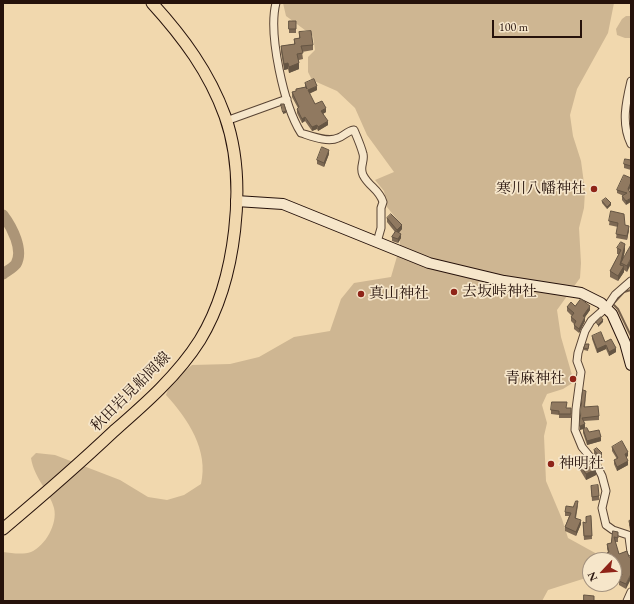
<!DOCTYPE html>
<meta charset="utf-8">
<style>
body{margin:0}
#map{position:relative;width:634px;height:604px;overflow:hidden;background:#f1d8ae;font-family:"EB Garamond",serif}
canvas{display:block}
.frame{position:absolute;inset:0;border:4px solid #26120b;pointer-events:none}
.north{position:absolute;left:582px;top:552px;width:40px;height:40px;box-sizing:border-box;background:#f6e6ca;border:1px solid #a3917e;border-radius:50%;rotate:244deg;font-size:11px;font-weight:700;line-height:16px;text-align:center;color:#26120b}
.north::after{content:'';display:block;margin:auto;width:14px;height:18px;background:#8f2418;clip-path:polygon(50% 0,100% 100%,50% 72%,0 100%)}
.scale{position:absolute;left:492px;top:20px;width:90px;height:18px;box-sizing:border-box;border:2px solid #26120b;border-top:0;padding-left:5px;font-size:12px;line-height:14px;white-space:nowrap;color:#26120b;-webkit-text-stroke:3px #f6e6ca;paint-order:stroke}
</style>
<div id="map">
<canvas width="634" height="604"></canvas>
<div class="frame"></div>
<div class="north">N</div>
<div class="scale">100 m</div>
</div>
<script>
const ctx = document.querySelector('canvas').getContext('2d');
ctx.lineJoin = 'round';
function fill(path, color) { ctx.fillStyle = color; ctx.fill(path, 'evenodd'); }
function strokePath(path, color, width, dash) { ctx.strokeStyle = color; ctx.lineWidth = width; ctx.lineCap = dash ? 'butt' : 'round'; ctx.setLineDash(dash || []); ctx.stroke(path); }
function write(font, color, halo, rows, align = 'center') {
  ctx.font = font + ' "EB Garamond","Noto Serif JP",serif'; ctx.lineWidth = 3.5; ctx.setLineDash([]); ctx.textBaseline = 'middle'; ctx.strokeStyle = halo; ctx.fillStyle = color; for (const [text, x, y, turn = 0] of rows) {
    ctx.save(); ctx.translate(x, y); ctx.rotate((+turn || 0) * Math.PI / 180); ctx.textAlign = isNaN(turn) ? turn : align; if (halo) ctx.strokeText(text, 0, 0); ctx.fillText(text, 0, 0); ctx.restore();
  }
}
const green = new Path2D(`
 M283,3h331l-6,30 -31,56 -7,26 3,21 8,25 4,30 -1,17 -5,20 2,35 -1,15 -23,32 4,27 13,45 -11,7 -16,5 -5,11 5,18 -3,13 2,45 16,38 6,19 29,16 -2,6h-5l-1,17 -41,13 -6,11h-539v-49c8,1 20,3 28,0 14,-6 27,-28 23,-44 -4,-16 -20,-30 -23,-50l5,-5 19,2 65,25 28,17 19,3 17,-5 17,-11c8,-34 -13,-65 -35,-89 3,-12 17,-22 26,-30l38,-1 29,-7 35,-20 36,-6 11,-32 13,-16 37,-6 9,-31 -1,-24 -12,-15 -3,-16 -9,-11 19,-8 -27,-37 -12,-27 -18,-17 -25,-11 -4,-8v-15l7,-7 -2,-14 -27,-20z
 M626,16h5v22h-6l-8,-3 -1,-6 6,-10z`);
const stream = new Path2D(`
 M631,290l-7,2 -11,12 5,5 13,27`);
const river = new Path2D(`
 M3,215c9,12 21,35 13,49 -3,4 -9,7 -13,10`);
const street = new Path2D(`
 M276,3c-8,31 8,103 25,130 10,3 27,10 37,5 6,-2 9,-7 16,-8 3,7 7,16 9,24 2,7 -4,13 0,21 6,12 16,14 20,27l-2,6v20l-4,14
 M631,81c-5,21 -10,43 0,63
 M226,121l61,-22
 M631,281l-16,14 -8,12 -16,14 -6,10 -7,22 -1,8 4,11 -5,37 -1,21 7,17 14,17 6,12 4,15 -4,17 4,17 7,5 18,6
 M629,537l2,15
 M627,601l4,-9`);
const secondary = new Path2D(`
 M236,201l47,3 146,59 75,18 77,12 20,10 11,11 13,29 6,22`);
const primary = new Path2D(`
 M3,529c38,-32 75,-64 111,-98 31,-27 64,-56 86,-91 36,-59 48,-159 25,-224 -16,-44 -42,-79 -73,-113`);
const wall = new Path2D(`
 M289,21h7v12h-7z
 M299,32l14,13v5l-11,2 1,7 -4,1v9l-10,4 -1,-4 -4,1 -3,-18v-6l13,-2v-5l5,-1z
 M305,83l12,7 -8,4 6,10 11,8 -3,2 5,11 -10,6 -1,-2 -5,2 -7,-10 -3,2 -5,-10v-4l1,-1 -6,-11v-5h4v-3l9,-2z
 M329,154l-5,13 -7,-3v-4z
 M631,160v10l-7,-2v-4z
 M631,178v7l-2,6 -3,14 -4,-5v-4h2l-7,-3v-3z
 M602,201l9,4 -4,4 -5,-6z
 M611,211l18,19 -2,10 -11,-2 2,-11 -9,-2z
 M387,218l15,11 -3,4 2,5 -3,5 -6,-2v-4l3,-5 -8,-10z
 M631,245l-4,27 -3,-2v2l-6,9 -8,-4v-6l9,-17h-2v-6l8,2 -2,10z
 M575,306l15,4 -5,7v4l-6,12 -5,-4v-5l-3,-3v-4l1,-1 -5,-5v-4z
 M592,336l13,6 11,10 -7,4 -3,-7 -9,4 -5,-14z
 M589,344l-1,7 -4,-1v-2z
 M586,394l-1,13 14,9v4l-15,1 1,7 -5,2z
 M567,408h4v10h-12v-3l-8,-1v-4z
 M583,429l6,3 12,9 -14,4 -4,-12z
 M612,447l16,9 -2,1 2,8 -11,6 -3,-7v-4l3,-1 -5,-8z
 M594,450l8,7 -3,3 -5,-6z
 M577,459l9,4 10,12 -10,5 -9,-15z
 M591,486l8,10v4l-7,1z
 M578,505l-2,13 5,6 -5,12 -11,-5v-4l4,-11h-4v-4z
 M591,516l1,23 -8,1 -1,-15 3,-2v-6z
 M631,520v11l-1,-1 -1,-5v-4z
 M613,531l5,6v5h-3l4,12 8,-3 -1,38 -7,-4v-4l1,-2 -6,1v-20h-7v-7l1,-1 -1,-3v-5l4,-1z`);
const shadedWall = new Path2D(`
 M288,63v6l-4,1v-6z
 M299,63v6l-10,4v-6z
 M317,86v4l-9,4v-4z
 M326,108v4l-5,3v-4z
 M286,111v2l-3,1v-2z
 M305,117v4l-3,2v-4z
 M328,121v4l-10,6v-4z
 M317,125v4l-5,2v-4z
 M329,150v4l-5,13v-4z
 M631,182v3l-3,8v-4z
 M631,198v4l-5,3v-4z
 M611,203v2l-4,4v-2z
 M402,225v4l-5,5v-4z
 M629,226v4l-2,10v-4z
 M401,234v4l-3,5v-4z
 M625,244v6l-3,14 -1,-1v5l-1,-3z
 M631,258v6l-4,8v-6z
 M624,266v6l-6,9v-5z
 M590,306v4l-7,10v-4z
 M585,317v4l-6,12v-4z
 M603,320v2l-5,5v-2z
 M606,345v4l-9,4v-4z
 M616,348v4l-7,4v-4z
 M585,424v4l-5,2v-4z
 M601,437v4l-14,4v-4z
 M628,452v4l-3,2v-4z
 M602,453v4l-3,3v-4z
 M628,461v4l-11,6v-4z
 M596,469v6l-10,5v-6z
 M581,520v4l-5,12v-4z
 M631,574v5l-5,10v-5z`);
const building = new Path2D(`
 M289,21h7v8h-7z
 M311,31l2,14 -12,1 2,7 -6,1 2,9 -10,4 -1,-4 -4,1 -3,-18 14,-2 -1,-5 6,-1 -1,-6z
 M314,79l3,7 -9,4 7,14 7,-3 4,7 -5,3 7,10 -10,6 -1,-2 -5,2 -7,-10 -3,2 -5,-10 2,-2 -7,-15 4,-1v-2l10,-2 1,2 -2,-6z
 M281,104h3l2,7 -3,1z
 M322,147l7,3 -5,13 -7,-3z
 M625,159l6,1v6l-7,-2z
 M624,175l7,3v4l-3,7 3,5v4l-5,3 -4,-5 5,-3 -10,-3z
 M606,198l5,5 -4,4 -5,-6z
 M611,211l13,3 1,11 4,1 -2,10 -11,-2 2,-11 -9,-2z
 M391,214l11,11 -5,5 -10,-12z
 M396,231l5,3 -3,5 -6,-2z
 M621,242l4,2 -5,21 4,1 -6,10 -8,-5 11,-21 -4,-2z
 M631,245v13l-4,8 -6,-3z
 M581,299l9,7 -7,10 2,1 -6,12 -5,-4 2,-4 -5,-4 3,-4 -7,-6 4,-5 4,4z
 M601,317l2,3 -5,5 -2,-3z
 M601,332l4,10 6,-3 5,9 -7,4 -3,-7 -9,4 -5,-13z
 M586,344h3l-1,5 -4,-1z
 M583,390l3,1 -2,16 14,-1 1,10 -17,2 3,6 -5,2z
 M552,402h15l-1,6h5v6h-12v-3l-8,-1z
 M587,428l2,4 10,-2 2,7 -14,4 -4,-12z
 M622,441l6,11 -3,2 3,7 -11,6 -3,-7 4,-2 -6,-11z
 M597,448l5,5 -3,3 -5,-6z
 M582,456l4,7 5,-3 5,9 -10,5 -9,-15z
 M598,485l1,11 -7,1 -1,-11z
 M576,501h2l-3,17 6,2 -5,12 -11,-5 6,-14 -6,-1 1,-6 7,1z
 M591,516l1,20h-8l-1,-14 3,1v-6z
 M631,520v7l-1,-1 -1,-5z
 M613,531l5,1v6l-4,-1 5,17 8,-3 2,6h2v17l-5,10 -7,-3 3,-7 -8,1v-15h-5l-2,-7 2,-1 -2,-8 4,-1z
 M584,595l10,1v5h-10z`);
const markers = [
 [594,189,4,"#8f2418"],
 [454,292,4,"#8f2418"],
 [361,294,4,"#8f2418"],
 [573,379,4,"#8f2418"],
 [551,464,4,"#8f2418"]
];
const poiNames = [
 ["寒川八幡神社",586,189,"right"],
 ["去坂峠神社",462,292],
 ["真山神社",369,294],
 ["青麻神社",565,379,"right"],
 ["神明社",559,464]
];
const streetNames = [
 ["秋田岩見船岡線",131,392,-45]
];
fill(green, '#ceb692');
strokePath(stream, '#76614c', 2);
strokePath(river, '#ac9577', 11);
strokePath(street, '#594434', 9);
strokePath(secondary, '#26120b', 12);
strokePath(primary, '#26120b', 13);
strokePath(street, '#f6e6ca', 7);
strokePath(secondary, '#f6e6ca', 10);
strokePath(primary, '#f1d8ae', 11);
fill(wall, '#7c6853');
fill(shadedWall, '#655543');
fill(building, '#907960');
strokePath(building, '#655543', 1);
for (const [x, y, r, color] of markers) { const dot = new Path2D(); dot.arc(x, y, r, 0, 2 * Math.PI); ctx.fillStyle = color; ctx.fill(dot); strokePath(dot, '#f6e6ca', 1.5); }
write('15px', '#26120b', '#f6e6ca', poiNames, 'left');
write('15px', '#26120b', '#f6e6ca', streetNames);
</script>
